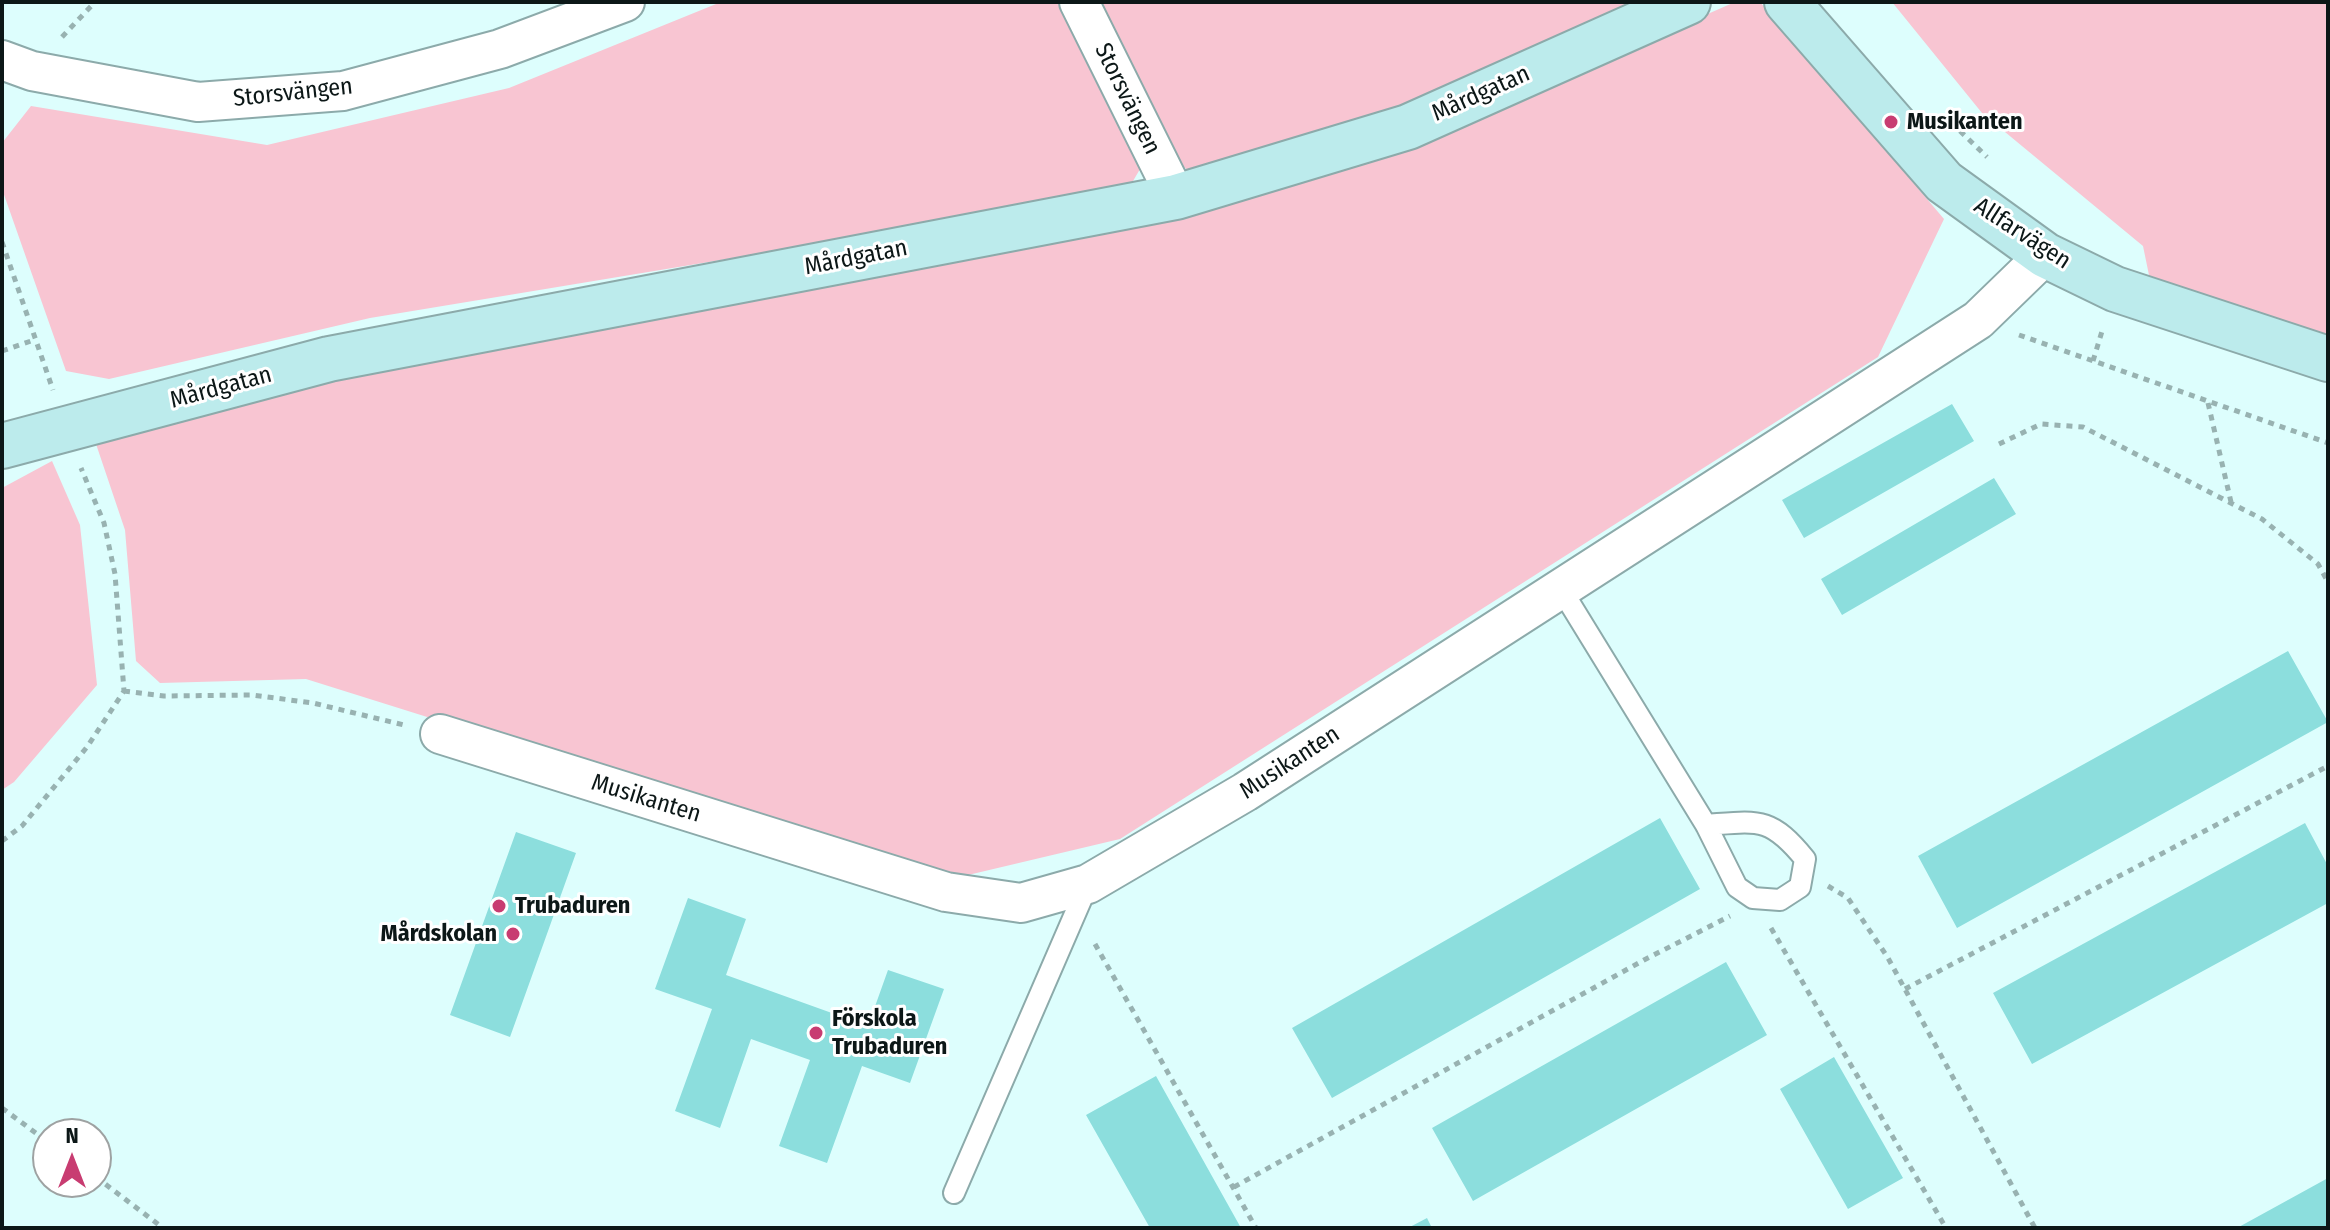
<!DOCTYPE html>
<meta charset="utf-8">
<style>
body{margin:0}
#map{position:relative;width:2330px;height:1230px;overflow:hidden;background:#ddfefd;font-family:"Fira Sans Condensed",sans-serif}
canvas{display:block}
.frame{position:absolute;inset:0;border:4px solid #0c1717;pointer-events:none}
.north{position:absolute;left:32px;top:1118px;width:80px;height:80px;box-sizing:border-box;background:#fff;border:2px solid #9ea2a2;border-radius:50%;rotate:0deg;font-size:22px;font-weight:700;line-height:32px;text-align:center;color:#0c1717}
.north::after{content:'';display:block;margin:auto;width:28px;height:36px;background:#c83c71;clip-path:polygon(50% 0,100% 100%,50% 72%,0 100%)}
</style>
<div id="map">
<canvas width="2330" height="1230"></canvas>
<div class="frame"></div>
<div class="north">N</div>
</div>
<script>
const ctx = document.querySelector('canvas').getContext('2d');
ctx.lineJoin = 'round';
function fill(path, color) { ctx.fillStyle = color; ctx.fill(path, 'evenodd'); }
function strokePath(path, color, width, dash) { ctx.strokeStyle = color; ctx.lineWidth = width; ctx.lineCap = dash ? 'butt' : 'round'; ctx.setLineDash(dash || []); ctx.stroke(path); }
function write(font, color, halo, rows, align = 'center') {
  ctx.font = font + ' "Fira Sans Condensed",sans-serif'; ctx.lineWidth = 6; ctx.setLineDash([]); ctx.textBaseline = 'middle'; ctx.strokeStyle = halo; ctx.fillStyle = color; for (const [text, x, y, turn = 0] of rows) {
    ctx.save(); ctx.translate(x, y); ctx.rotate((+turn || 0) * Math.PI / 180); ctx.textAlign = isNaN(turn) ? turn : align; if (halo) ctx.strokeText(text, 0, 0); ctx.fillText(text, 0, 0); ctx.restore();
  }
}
const green = new Path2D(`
 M721,2h342l80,162 -17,29 -756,125 -261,61 -43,-8 -64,-182v-46l29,-37 236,39 242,-57z
 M1092,2h559l-242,110 -217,62 -26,-23z
 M1735,2h25l184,217 -66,138 -758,482 -173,41 -641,-201 -146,4 -24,-22 -11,-131 -29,-86 280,-73 1033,-226z
 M1892,2h436v335l-178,-57 -7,-34 -161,-133z
 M52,461l28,64 17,160 -83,97 -12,8v-302z`);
const building = new Path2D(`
 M1952,404l22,37 -170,97 -22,-38z
 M1994,478l22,36 -174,101 -21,-36z
 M2288,651l40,71 -371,206 -39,-72z
 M1660,818l40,71 -368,209 -40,-70z
 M2305,823l23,43v37l-296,161 -39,-71z
 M516,832l60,21 -66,184 -60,-22z
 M688,898l58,21 -20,56 142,51 20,-56 56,19 -34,94 -48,-17 -35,97 -48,-17 31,-86 -59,-21 -31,89 -45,-17 37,-102 -57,-20z
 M1726,962l41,73 -294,166 -41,-73z
 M1834,1057l69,121 -55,31 -68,-120z
 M1156,1076l85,152h-91l-64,-113z
 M2328,1178v50h-91z
 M1427,1218l5,10h-24z`);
const path = new Path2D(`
 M62,37l33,-35
 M1960,131l27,26
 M2,242l51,148
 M2019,335l309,108
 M2,351l32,-11
 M2093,361l10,-33
 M2208,403l23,99
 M1999,444l42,-20 42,3 179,92 56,45 10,18
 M124,691l40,5 88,-1 61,8 91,22
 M2,841l20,-15 65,-79 37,-56 -9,-117 -11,-51 -23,-55
 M1828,886l20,12 40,60 147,270
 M1771,928l175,300
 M1095,944l161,284
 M1905,989l423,-223
 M2,1108l46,34
 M96,1177l67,51
 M1234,1187l410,-227 86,-44`);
const lane = new Path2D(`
 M1561,589l145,236 31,62 16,11 27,2 20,-13 5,-28c-35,-43 -47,-38 -99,-34
 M954,1193l134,-309`);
const street = new Path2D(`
 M1079,2l97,195
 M2,60l30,11 166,31 145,-11 157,-42 125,-47
 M440,734l506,158 75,11 67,-19 157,-92 733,-472 67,-65`);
const secondary = new Path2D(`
 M1787,2l157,180 101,73 70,34 213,70
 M2,446l327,-87 847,-162 232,-70 280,-125`);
const markers = [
 [1891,122,8,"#c83c71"],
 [499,906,8,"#c83c71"],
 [513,934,8,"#c83c71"],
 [816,1033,8,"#c83c71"]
];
const streetNames = [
 ["Storsvängen",293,93,-6],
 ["Mårdgatan",1481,94,-24],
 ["Storsvängen",1127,99,64],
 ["Allfarvägen",2022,234,33],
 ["Mårdgatan",856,258,-11],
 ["Mårdgatan",221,388,-15],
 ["Musikanten",1290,763,-33],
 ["Musikanten",646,799,17]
];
const poiNames = [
 ["Musikanten",1907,122],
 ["Trubaduren",515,906],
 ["Mårdskolan",497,934,"right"],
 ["Förskola",832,1019],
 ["Trubaduren",832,1047]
];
fill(green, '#f8c5d2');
fill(building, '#8cdedd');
strokePath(lane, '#8caaaa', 24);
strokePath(street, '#8caaaa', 42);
strokePath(secondary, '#8caaaa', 48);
strokePath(path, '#98b2b1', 5, [6, 6]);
strokePath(lane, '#fff', 20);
strokePath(street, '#fff', 38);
strokePath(secondary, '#bcebec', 44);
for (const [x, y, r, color] of markers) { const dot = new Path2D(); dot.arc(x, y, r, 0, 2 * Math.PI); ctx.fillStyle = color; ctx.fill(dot); strokePath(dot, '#fff', 3); }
write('24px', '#0c1717', '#fff', streetNames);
write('bold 24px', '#0c1717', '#fff', poiNames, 'left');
</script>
